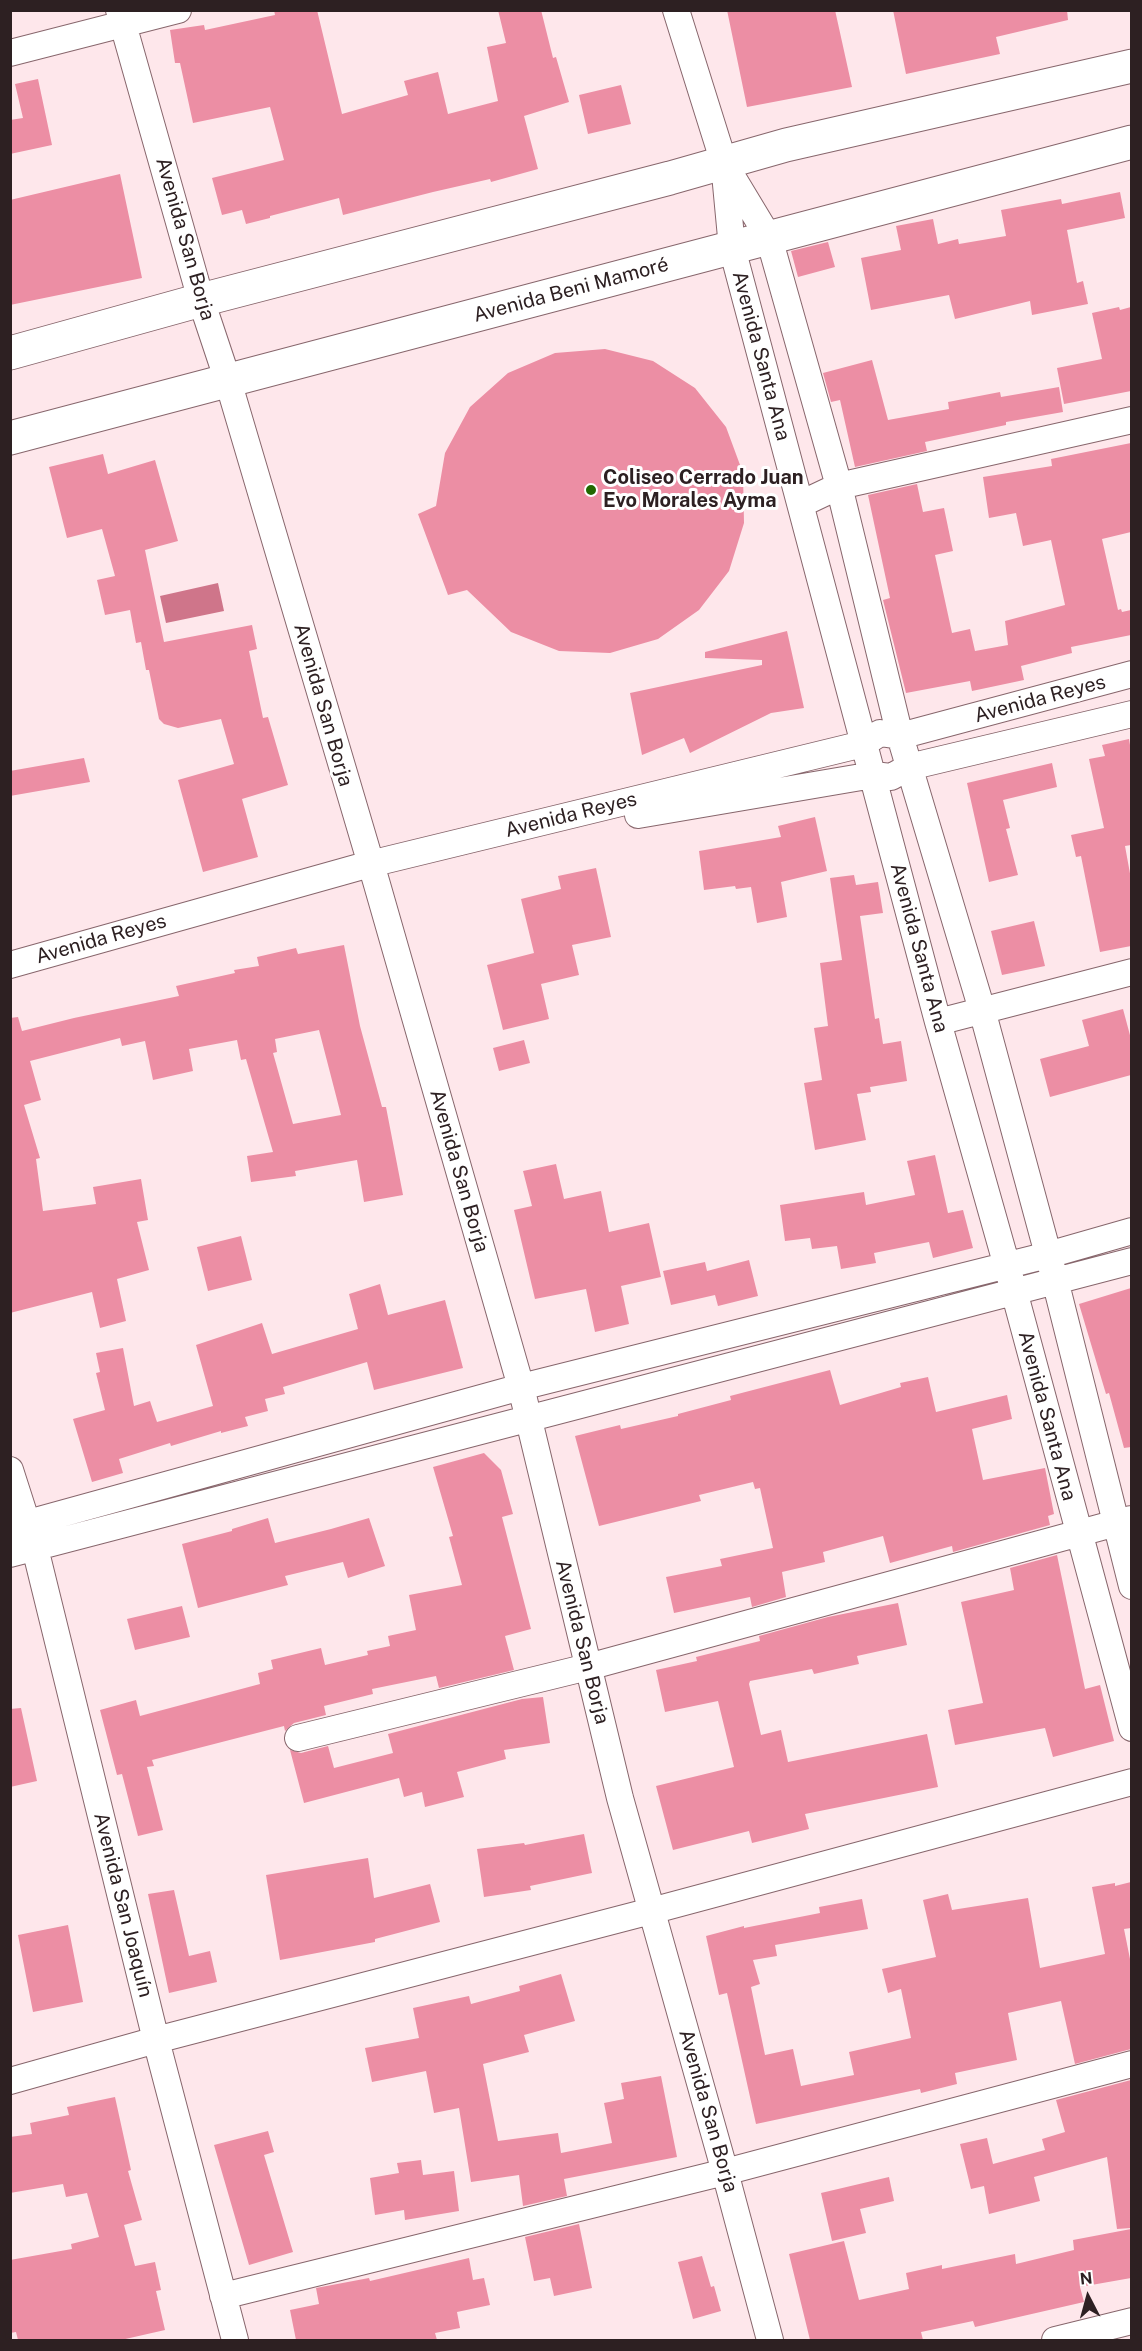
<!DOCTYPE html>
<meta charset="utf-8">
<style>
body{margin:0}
#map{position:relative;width:1142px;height:2351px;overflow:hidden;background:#fee7eb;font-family:"Public Sans",sans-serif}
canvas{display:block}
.frame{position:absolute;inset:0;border:12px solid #2d2022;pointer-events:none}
.north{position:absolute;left:1058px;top:2267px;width:60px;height:60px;-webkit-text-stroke:4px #fff;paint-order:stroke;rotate:354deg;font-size:16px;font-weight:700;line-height:24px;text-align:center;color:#2d2022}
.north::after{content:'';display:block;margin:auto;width:21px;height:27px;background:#2d2022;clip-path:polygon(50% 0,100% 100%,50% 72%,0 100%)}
</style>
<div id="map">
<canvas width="1142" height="2351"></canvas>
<div class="frame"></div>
<div class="north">N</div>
</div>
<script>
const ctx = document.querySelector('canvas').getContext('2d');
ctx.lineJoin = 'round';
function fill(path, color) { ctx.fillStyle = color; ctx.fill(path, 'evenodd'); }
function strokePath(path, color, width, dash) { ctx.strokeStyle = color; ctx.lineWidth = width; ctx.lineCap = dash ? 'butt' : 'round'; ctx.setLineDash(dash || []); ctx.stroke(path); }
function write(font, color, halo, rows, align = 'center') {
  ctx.font = font + ' "Public Sans",sans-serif'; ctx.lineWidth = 6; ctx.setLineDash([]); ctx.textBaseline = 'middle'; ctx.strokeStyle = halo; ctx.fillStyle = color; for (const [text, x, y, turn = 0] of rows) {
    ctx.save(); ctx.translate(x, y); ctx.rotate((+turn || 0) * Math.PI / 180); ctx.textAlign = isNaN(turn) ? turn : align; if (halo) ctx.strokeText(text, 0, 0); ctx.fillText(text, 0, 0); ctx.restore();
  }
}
const water = new Path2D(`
 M218,583l6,28 -58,12 -6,-27z`);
const building = new Path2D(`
 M274,10h43l25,104 66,-19 -4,-14 34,-9 10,42 50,-13 -11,-54 19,-4 -8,-33h43l12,48 3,-1 13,45 -45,14 14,53 -47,13 -1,-3 -57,13 -90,23 -4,-17 -69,18v2l-24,6 -4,-14 -20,5 -10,-37 72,-18 -14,-53 -77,16 -13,-60h-5l-5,-33 34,-5 1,5 70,-15z
 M727,10h108l17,77 -105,20z
 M893,10h174l1,10 -72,17 4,17 -94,20z
 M38,79l14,66 -42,9v-34l13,-2 -8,-34z
 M621,85l10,39 -43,10 -9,-39z
 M120,174l22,104 -132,27v-105z
 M1120,192l5,26 -58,12 10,53 6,-2 5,23 -56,11 -2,-14 -75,18 -6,-24 -78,15 -10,-52 40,-8 -5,-24 37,-7 5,25 20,-5 1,5 47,-8 -5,-26 60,-11 1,5z
 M828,242l7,25 -37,10 -7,-26z
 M1119,307l1,3 11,-3v84l-67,13 -7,-36 45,-9 -10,-46z
 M605,349l48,12 42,27 31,39 17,46 1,50 -15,48 -30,39 -41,29 -48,14 -51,-2 -48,-19 -44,-42 -19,5 -30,-81 18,-8 9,-53 25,-46 38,-34 47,-20z
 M872,360l16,60 61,-11 -1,-7 52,-10 1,5 58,-10 4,25 -57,10v3l-81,17 2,9 -72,16 -15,-67 -9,2 -8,-29z
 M1131,443v89l-29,7 16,71 3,-1 1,3 9,-2v25l-60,12 1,6 -51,13 3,14 -52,11 -2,-10 -64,12 -23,-93 7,-2 -22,-103 49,-11 6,28 21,-4 9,43 -18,4 17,78 18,-4 5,22 33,-6 -3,-24 60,-16 -14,-65 -28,6 -7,-33 -27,5 -6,-41 69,-11 -1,-7z
 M103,454l5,20 47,-14 23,81 -33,9 19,92 88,-17 5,24 -8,2 14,67 5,-1 20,68 -46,14 16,58 -55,15 -25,-92 56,-16 -13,-45 -43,9 -14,-4 -5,-5 -10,-49h-3l-5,-28 -5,1 -6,-33 -25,5 -8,-35 18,-4 -13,-47 -35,9 -18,-71z
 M787,631l17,77 -33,5 -81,40 -6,-15 -42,17 -12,-62 132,-28v-5l-57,-2v-6z
 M1129,739l2,12v94l-6,1 6,33v67l-31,6 -19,-96 -5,1 -5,-22 33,-7 -15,-69 16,-3 -3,-11z
 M84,758l6,24 -80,14v-25z
 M1052,763l5,24 -54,13 7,28 -4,1 12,46 -29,7 -22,-99z
 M815,817l12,54 -46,11 6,35 -30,6 -6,-36 -15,2 -1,-3 -31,4 -5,-39 82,-14 -3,-11z
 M596,868l15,69 -39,8 7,30 -38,9 8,35 -46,11 -16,-65 47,-12 -13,-54 40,-10 -3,-13z
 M854,875l2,10 22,-3 5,31 -23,3 15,103 4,-1 4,26 18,-3 6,40 -37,6 1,5 -14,2 9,46 -51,10 -11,-67 18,-3 -8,-52 14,-2 -8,-63 22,-3 -12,-82z
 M1034,921l11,45 -43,9 -11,-44z
 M344,945l16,81 22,81h4l17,88 -39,7 -7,-42 -62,11 1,5 -45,6 -4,-26 26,-4 -27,-93 -5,1 -4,-20 -48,9 4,22 -40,9 -8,-39 -23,5 -2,-8 -90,23 11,39 -17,5 16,53 -4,1 7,52 53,-7 -3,-17 48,-8 7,41 -11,2 12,48 -32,9 9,42 -26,7 -8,-36 -82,21v-295l8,-1 4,14 52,-13 105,-22 -3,-10 59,-13 -1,-3 25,-4 -2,-9 39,-9 2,6zM319,1030l22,85 -48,9 -20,-71 4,-1 -2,-13z
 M1123,1009l8,30v36l-81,22 -10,-38 49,-13 -7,-26z
 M524,1040l6,23 -31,8 -6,-23z
 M935,1155l13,58 15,-3 10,38 -40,10 -4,-16 -55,11 2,10 -35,6 -4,-23 -25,3 -2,-11 -25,3 -5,-36 84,-13 2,13 49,-10 -8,-34z
 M556,1164l8,35 37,-8 8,41 40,-9 12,54 -40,9 8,38 -34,8 -9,-43 -51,10 -21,-89 18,-4 -9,-35z
 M241,1236l11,44 -44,11 -11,-44z
 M749,1260l9,36 -40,10 -3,-11 -44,10 -8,-34 42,-9 2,9z
 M380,1284l8,31 57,-15 18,68 -89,22 -7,-28 -84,25 2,7 -20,5 3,12 -23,6 3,9 -27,7v-2l-50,15 -1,-3 -51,16 4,14 -31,9 -19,-63 32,-9 -9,-37 4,-1 -4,-19 27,-5 11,58 16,-5 7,21 56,-16 -17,-61 66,-22 10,31 86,-25 -9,-35z
 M1131,1288v159l-7,1 -15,-55 -3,1 -27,-90z
 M830,1370l10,35 61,-18 -1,-4 28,-6 8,35 71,-17 5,24 -40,10 11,51 62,-12 9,46 -6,2 2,9 -97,27 -1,-6 -62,17 -7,-27 -60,16 2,10 -43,10 4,25 -34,10 -2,-10 -76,16 -8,-36 56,-11 -2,-7 53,-11 -13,-60 -5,1 -2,-7 -54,13 2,6 -102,25 -24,-90 45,-11 1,4 57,-13v-2l53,-14 -1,-4z
 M484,1453l17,17 12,44 -11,3 29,112 -26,7 9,34 -75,18 -3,-12 -64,13 1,5 -49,12 2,9 -32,8 -9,8 -1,-5 -132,34 2,6 -7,1 16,63 -25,6 -16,-62 -5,1 -17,-65 36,-10 4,16 120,-32 -2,-11 15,-4 -2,-9 50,-12 4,17 43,-10 -1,-4 23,-5 -2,-10 28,-6 -7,-35 53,-10 -13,-48 4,-1 -20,-69z
 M268,1518l7,25 56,-14 38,-11 16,48 -37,12 -5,-16 -58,14 3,9 -90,23 -16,-64 50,-13v-2z
 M1057,1555l28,134 15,-4 14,56 -61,16 -8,-29 -90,17 -7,-35 35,-7 -22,-101 53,-12 -4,-22z
 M898,1603l9,42 -50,11 2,8 -45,10 -2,-5 -62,12 -1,3 12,51 20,-5 7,32 139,-28 11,53 -133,27 4,15 -57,14 -3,-12 -76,19 -17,-64 78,-19 -16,-66 -53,11 -9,-42 41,-9 -1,-4 64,-16 -1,-5 69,-19z
 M182,1606l8,31 -55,13 -8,-31z
 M543,1697l7,46 -46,7 2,9 -49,13 7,25 -39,10 -3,-15 -18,5 -5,-19 -95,25 -14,-53 11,3 27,-7 6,22 59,-15 -5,-19 134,-35z
 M21,1708l16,73 -27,6v-78z
 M584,1834l8,39 -62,13 1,4 -47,7 -7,-48 47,-6 1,2z
 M368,1858l6,40 56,-14 10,38 -65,17v3l-95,18 -14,-85z
 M1131,1882v46l-7,1 7,35v85l-56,15 -14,-63 -53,12 9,47 -62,13 2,11 -36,9 -1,-4 -164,35 -29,-131 -8,2 -13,-59 38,-10v2l76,-15 -1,-6 43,-8 6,30 -93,16 2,11 -24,4 7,24 -9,3 14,68 28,-6 8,37 53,-11 -5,-23 62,-14 -10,-49 -13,4 -6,-24 54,-12 -13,-57 25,-6 4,16 76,-12 12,70 65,-14 -13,-67 23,-4v3z
 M174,1890l15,66 21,-5 7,31 -48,11 -21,-99z
 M68,1925l15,77 -50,10 -15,-77z
 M561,1974l14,47 -51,14 5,17 -46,12 15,77 60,-8 3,20 51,-10 -8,-40 20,-4 -3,-16 40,-7 16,81 -113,22 3,17 -44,10 -4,-31 -48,7 -12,-74 -25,5 -8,-42 -54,11 -7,-34 54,-10 -6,-30 56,-12 2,8 49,-13 -1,-5z
 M1131,2080v148l-14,1 -10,-72 -73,20 6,24 -51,13 -5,-28 -13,3 -11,-45 27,-6 6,26 52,-14 -3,-11 23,-7 -9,-32z
 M115,2097l16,73 -3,1 14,49 -18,5 11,41 20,-4 6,28 -5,1 9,39 -44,10h-103l-2,-8 -6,1v-73l62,-11 -1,-5 28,-7 -12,-44 -21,4 -3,-13 -53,9v-56l22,-3 -2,-11 39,-8 -2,-8z
 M268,2131l6,21 -10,3 29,97 -44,13 -35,-120z
 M421,2160l2,15 31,-4 5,40 -54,9 -1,-10 -29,5 -5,-37 29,-5 -2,-10z
 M889,2177l5,24 -34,8 6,24 -34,8 -11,-48z
 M579,2224l13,64 -38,8 -4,-18 -16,3 -9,-44z
 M1131,2229v49l-51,9 4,15 -109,25 -2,-6 -52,11 2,8h-113l-21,-86 55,-13 15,59 50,-11 -3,-16 36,-8v4l73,-15 1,10 58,-14 -1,-10z
 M702,2256l9,31 3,-1 7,25 -28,8 -15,-57z
 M469,2258l4,22 11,-2 6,27 -33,7 3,16 -25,5 2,7h-141l-6,-30 29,-6 -3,-16 53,-10 1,3z`);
const street = new Path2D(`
 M119,10l82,290 27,81 148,500 145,506 99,411 105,374 45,168
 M676,10l48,153 8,85 206,774 76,269 118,437
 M10,53l168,-43
 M728,170l41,68 70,248 61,250 82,274 73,270 77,306
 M801,504l38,-18 293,-66
 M638,815l235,-40 18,2 18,-10 223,-53
 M10,965l360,-101 493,-120 17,-11 20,3 232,-62
 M938,1022l194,-50
 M10,1470l25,78 121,492 79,300
 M10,1528l511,-141 527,-132 84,-24
 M10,1554l1122,-293
 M298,1738l290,-71 543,-148
 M10,2081l146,-41 495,-129 481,-129
 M223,2296l502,-124 407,-108
 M1055,2340l77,-19`);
const secondary = new Path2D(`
 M10,353l191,-53 469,-122 116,-33 346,-79
 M10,438l1122,-296`);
const markers = [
 [591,490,6,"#206800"]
];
const streetNames = [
 ["Avenida San Borja",185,239,74],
 ["Avenida Beni Mamoré",571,290,-15],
 ["Avenida Santa Ana",761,356,75],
 ["Avenida Reyes",1040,699,-15],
 ["Avenida San Borja",323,705,74],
 ["Avenida Reyes",571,815,-14],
 ["Avenida Reyes",101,939,-16],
 ["Avenida Santa Ana",919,948,75],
 ["Avenida San Borja",459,1171,74],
 ["Avenida Santa Ana",1047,1416,75],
 ["Avenida San Borja",582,1642,76],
 ["Avenida San Joaquín",123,1905,76],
 ["Avenida San Borja",708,2111,74]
];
const poiNames = [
 ["Coliseo Cerrado Juan",603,478],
 ["Evo Morales Ayma",603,501]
];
fill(water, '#cf758a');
fill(building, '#ec8ea4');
strokePath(street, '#87666c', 28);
strokePath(secondary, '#87666c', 35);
strokePath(street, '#fff', 26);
strokePath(secondary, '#fff', 33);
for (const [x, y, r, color] of markers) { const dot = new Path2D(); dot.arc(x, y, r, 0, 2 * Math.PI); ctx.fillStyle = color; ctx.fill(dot); strokePath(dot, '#fff', 2); }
write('20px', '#2d2022', '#fff', streetNames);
write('bold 20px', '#2d2022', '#fff', poiNames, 'left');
</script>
